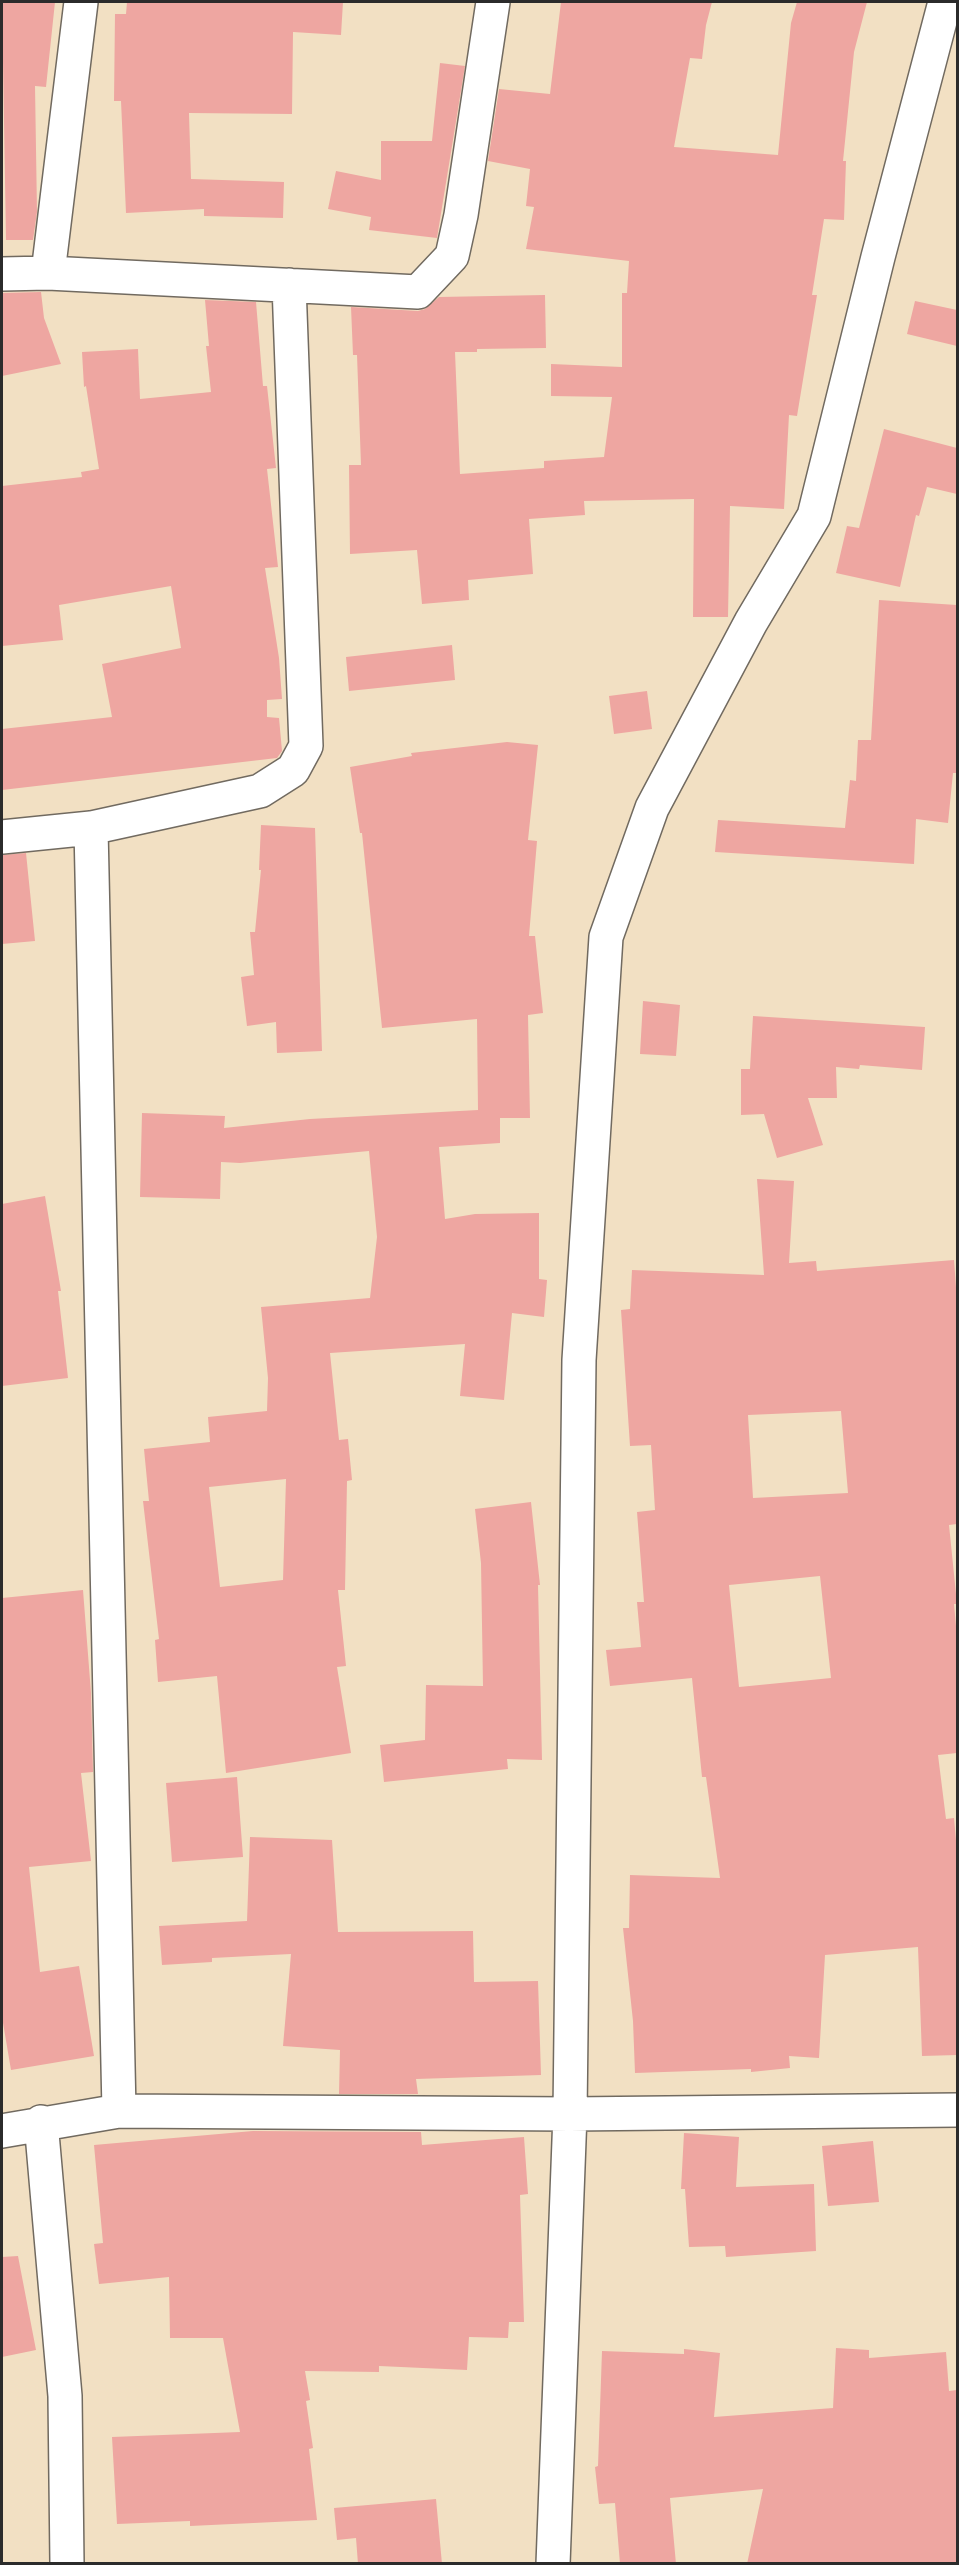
<!DOCTYPE html>
<style>
body{margin:0}
#map{position:relative;width:959px;height:2565px;overflow:hidden;background:#f2e0c3;font-family:"Patrick Hand",sans-serif}
canvas{display:block}
.frame{position:absolute;inset:0;border:3px solid #2b2b2b;pointer-events:none}
</style>
<div id="map">
<canvas width="959" height="2565"></canvas>
<div class="frame"></div>
</div>
<script>
const ctx = document.querySelector('canvas').getContext('2d');
ctx.lineJoin = 'round';
function fill(path, color) { ctx.fillStyle = color; ctx.fill(path, 'evenodd'); }
function strokePath(path, color, width, dash) { ctx.strokeStyle = color; ctx.lineWidth = width; ctx.lineCap = dash ? 'butt' : 'round'; ctx.setLineDash(dash || []); ctx.stroke(path); }
const building = new Path2D(`
 M2,2h53l-9,85 -11,-1 2,126 -4,28h-27z
 M127,2h216l-2,33 -48,-3 -1,82 -103,-1 2,66 93,3 -1,36 -79,-2v-7l-78,4 -5,-112h-7l1,-87h11z
 M561,2h151l-6,23 -4,34 -12,-1 -16,89 104,8 13,-132 6,-21h70l-13,50 -11,109h3l-2,59 -20,-1 -12,76h5l-20,121 -8,-1 -5,94 -54,-3 -2,111h-35l1,-118 -110,2 1,14 -56,4 4,55 -65,6 1,20 -47,4 -5,-54 -67,4 -1,-89h12l-4,-110h-4l-2,-48 67,4 7,-2 14,-12 106,-2 1,53 -69,1v3h-22l5,122 84,-6v-7l60,-4 8,-60 -61,-1v-32l71,3v-74h5l2,-32 -103,-12 8,-42 -8,-1 4,-37 -42,-8 11,-72 51,5z
 M440,63l25,3 -28,172 -68,-8 2,-13 -43,-8 8,-38 45,9v-39h51z
 M41,292l3,26 17,46 -59,12v-83z
 M205,300l51,2 7,84h4l9,82 -9,1 11,98 -13,1 14,90 3,41 -15,1v17l12,1 3,33 -5,7 -275,32v-61l110,-12 -10,-53 79,-16 -10,-62 -112,19 4,35 -61,6v-160l80,-9 -1,-5 18,-3 -13,-83 -2,1 -2,-35 56,-3 2,50 71,-7 -5,-46h3z
 M915,301l42,9v36l-50,-12z
 M884,429l73,19v46l-30,-7 -8,29 -3,-1 -16,72 -64,-14 11,-47 12,2z
 M879,600l78,5v168h-4l-5,50 -32,-4 -2,45 -199,-12 3,-32 127,8 5,-48 6,1 2,-41h13z
 M452,645l3,35 -106,11 -3,-34z
 M647,691l5,38 -38,5 -5,-38z
 M507,742l31,3 -10,95 9,1 -8,95h6l8,77 -15,2 2,103h-30v25l-61,4 6,72 30,-5 64,-1v66l8,1 -3,37 -32,-4 -8,87 -44,-4 5,-52 -135,9 9,87 9,-1 4,41 -5,1 -2,109h-7l8,76 -9,1 14,86 -125,20 -9,-97 -59,6 -3,-42 4,-1 -16,-138h6l-5,-52 66,-7 -2,-25 59,-6 1,-33 -7,-71 109,-9 7,-61 -8,-86 -129,12 -19,-1 -1,37 -80,-2 2,-84 83,3 -1,12 86,-9 168,-9 -1,-91 -95,9 -20,-195h-2l-10,-66 62,-11 -1,-3zM286,1479l-3,101 -63,7 -11,-100z
 M261,825l54,3 7,223 -45,2 -1,-31 -29,4 -6,-49 13,-2 -4,-43h5l6,-62h-2z
 M26,853l9,88 -33,3v-89z
 M643,1001l37,4 -4,51 -36,-2z
 M753,1016l172,11 -3,43 -62,-5 -1,4 -23,-2 1,31h-29l15,47 -46,13 -13,-44 -23,1v-46h9z
 M757,1179l37,2 -5,82 27,-2 1,10 137,-11 3,41v223l-8,1 8,79h-3l3,33v116l-19,2 8,64 8,-1 3,34v203l-35,1 -4,-109 -93,8 -6,103 -30,-2 1,12 -39,4v-3l-116,4 -2,-52 -10,-93h6l1,-53 90,3 -14,-101h-4l-10,-99 -82,8 -4,-36 35,-3 -4,-45h7l-7,-90 18,-2 -4,-65 -21,1 -9,-136 9,-1 2,-39 132,5zM841,1411l7,82 -95,5 -5,-83zM820,1576l11,102 -92,9 -10,-102z
 M45,1196l16,95h-3l10,87 -66,8v-182z
 M531,1502l9,83h-2l4,175 -35,-1 1,10 -124,13 -4,-37 45,-5 1,-55 57,1 -2,-123 -6,-54z
 M83,1590l8,103 2,79 -12,1 10,88 -62,6 11,105 39,-6 15,90 -83,14 -9,-53v-419z
 M237,1777l6,80 -71,5 -6,-79z
 M250,1837l82,3 6,92 135,-1 1,51 64,-1 3,94 -125,4 2,15h-79l1,-44 -57,-4 8,-92 -79,4v4l-50,3 -3,-39 88,-5z
 M253,2131l168,1 1,13 102,-8 4,57 -8,1 4,127h-15l-1,16 -39,-1 -2,33 -88,-4v6l-74,-1 5,29 -4,1 7,47 -4,1 8,71 -127,6v-5l-73,3 -5,-87 128,-5 -17,-94h-53l-1,-61 -70,7 -5,-40 9,-1 -9,-98z
 M684,2133l55,4 -3,50 78,-3 2,67 -90,6 -1,-11 -36,1 -4,-58h-4z
 M873,2141l6,61 -51,4 -6,-60z
 M18,2256l18,94 -34,7v-100z
 M836,2348l33,2v8l77,-6 3,39 8,-1v174h-210l16,-75 -93,9 6,66h-56l-5,-61 -16,1 -4,-37 3,-1 4,-115 82,3v-5l36,4 -6,64 119,-9z
 M436,2499l6,65h-84l-2,-26 -19,2 -3,-32z`);
const minor = new Path2D(`
 M48,273l33,-271
 M2,274l46,-1 370,19 34,-36 9,-41 32,-213
 M91,828l28,1283
 M2,837l89,-9 169,-37 33,-21 13,-24 -17,-461
 M41,2122l24,274 2,168
 M2,2131l117,-20 451,3 388,-4
 M553,2564l17,-450 9,-754 27,-423 46,-129 99,-186 63,-106 64,-259 67,-255`);
fill(building, '#eea6a1');
strokePath(minor, '#716a60', 36);
strokePath(minor, '#fff', 33);
</script>
